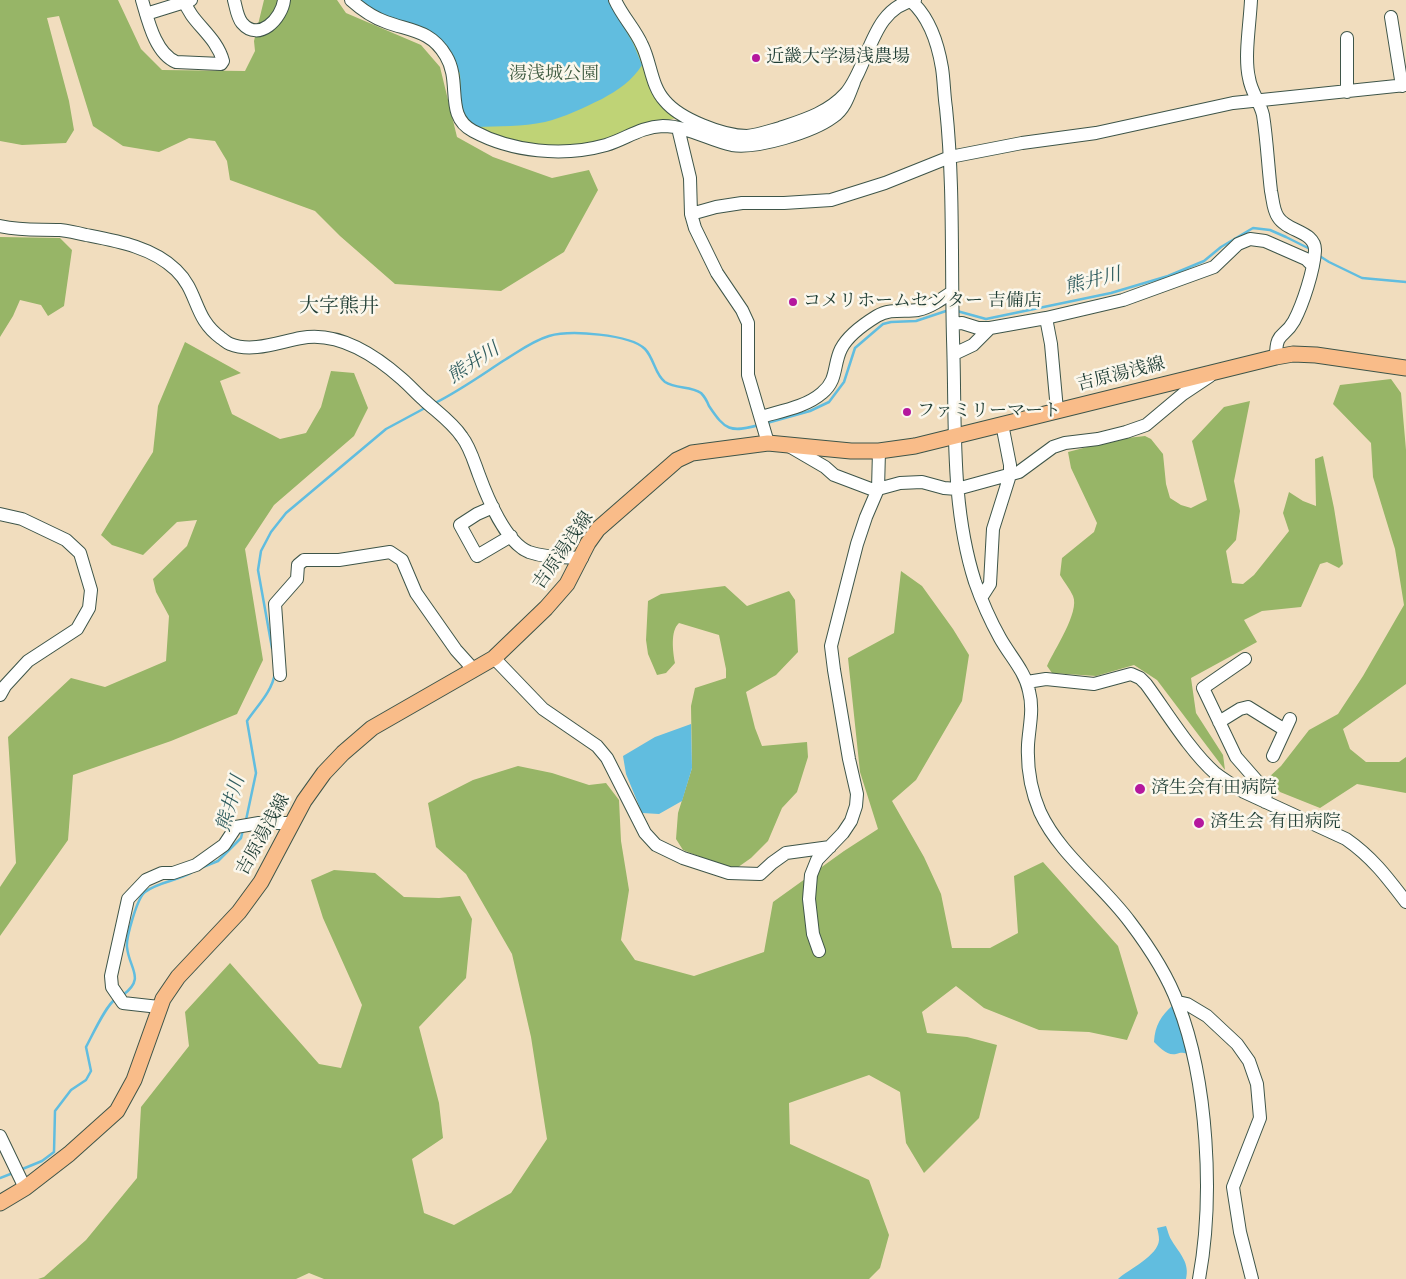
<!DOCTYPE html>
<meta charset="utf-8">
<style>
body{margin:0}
canvas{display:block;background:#f1ddbe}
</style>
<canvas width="1406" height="1279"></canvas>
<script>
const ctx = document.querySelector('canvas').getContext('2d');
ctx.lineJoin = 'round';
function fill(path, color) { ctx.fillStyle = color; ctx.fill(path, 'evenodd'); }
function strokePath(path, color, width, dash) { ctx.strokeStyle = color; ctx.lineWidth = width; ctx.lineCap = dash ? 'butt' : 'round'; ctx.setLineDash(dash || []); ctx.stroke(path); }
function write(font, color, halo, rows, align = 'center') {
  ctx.font = font + ' Cardo,"Noto Serif JP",serif'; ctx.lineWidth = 5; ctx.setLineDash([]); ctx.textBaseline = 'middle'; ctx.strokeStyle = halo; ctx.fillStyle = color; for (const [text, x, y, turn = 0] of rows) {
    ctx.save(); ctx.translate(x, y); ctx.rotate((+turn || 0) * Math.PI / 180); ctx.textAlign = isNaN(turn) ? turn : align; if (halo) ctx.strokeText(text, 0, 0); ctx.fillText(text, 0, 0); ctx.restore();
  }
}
const green = new Path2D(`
 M351,0h264l40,84 28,32 -122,35 -93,-22 -28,-81z`);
const forest = new Path2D(`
 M0,0h118l23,49 21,21 83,1 10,-20 -1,-10 10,-41h73l9,13 75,32 19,22 17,70 36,20 59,21 37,-8 9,20 -34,62 -63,39 -106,-7 -55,-48 -25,-25 -85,-31 -3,-19 -12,-20 -26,-3 -30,14 -36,-6 -30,-20 -34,-110 -12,2 22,83 5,29 -8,13 -44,2 -22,-4z
 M0,237l60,1 12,12 -8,56 -16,10 -7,-11 -21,-5 -7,16 -13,21z
 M185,342l56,31 -21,8 12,33 48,25 26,-6 15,-26 10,-36 23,2 14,35 -14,28 -80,69 -29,44 18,111 -26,54 -66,27 -98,34 -5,65 -68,96v-49l16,-24 -8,-126 63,-59 34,9 61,-26 3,-45 -13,-24 -3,-13 34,-33 10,-26 -20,2 -34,33 -31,-10 -11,-10 52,-83 5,-46z
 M1391,379l10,14 5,57v234l-63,45 7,20 16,13h33l7,-5v36l-49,-9 -37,24 -40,-16 -12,-14 13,-12 28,-36 29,-16 25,-38 41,-71 -9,-56 -22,-72 -2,-34 -38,-39 7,-19z
 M1250,401l-16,80 6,30 -4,29 -10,11 6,32 11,1 11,-9 35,-44 -6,-18 6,-21 14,9 13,5 -1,-47 8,-3 11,52 9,56 -4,4 -12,-6 -7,2 -19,43 -39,4 -18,9 13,22 -66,36 5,35 27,42 2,15 -68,-90 -23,-15 -38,11 -44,-3 -5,-7c7,-16 33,-54 26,-70 -3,-7 -9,-14 -13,-21l2,-17 32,-26 3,-9 -26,-55 -3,-16 50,-13 27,-3 6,3 12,15 3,30 4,14 11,7 10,3 16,-8 -15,-59 32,-34z
 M901,571l21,15 31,43 16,26 -7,46 -46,79 -24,21 32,56 17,37 11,54h38l28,-15 -4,-57 29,-14 75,84 20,67 -11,27 -38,-8 -50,-2 -55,-22 -28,-22 -34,26 5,21 40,4 30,8 -18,73 -55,55 -18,-30 -6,-51 -31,-17 -80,28 1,41 79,36 20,55 -9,33 -11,11h-545l-15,-6 -13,6h-258l6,-2 42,-37 51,-62 4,-71 48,-61 -4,-34 45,-49 89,101 22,4 21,-63 -39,-87 -12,-38 23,-10 41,3 29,24 35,1 21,-2 12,23 -6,59 -47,49 20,76 4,35 -31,21 12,54 30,12 57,-32 36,-54 -16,-102 -19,-83 -46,-80 -30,-27 -8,-44 45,-23 45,-14 34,7 37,12 17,-2 13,17 2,41 8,49 -8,50 14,20 59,16 70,-24 9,-50 71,-51 34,-22 -18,-57 -12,-114 46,-25z
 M725,586l22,20 42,-15 6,9 3,52 -22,23 -30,17 9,36 7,18 45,-4 1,15 -11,35 -15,16 -14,33 -17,17 -17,12 -51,-20 -7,-11 2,-26 14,-45 -1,-62 4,-18 31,-10v-9l-7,-34 -40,-12c-9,8 -6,29 -4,40l-9,10 -9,2 -9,-21 -2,-14 2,-39 13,-7z`);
const water = new Path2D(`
 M359,0h249l25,43 9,22c-10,16 -24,25 -40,34 -19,9 -37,18 -57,23 -23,5 -46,4 -69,5l-4,-2 -9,-12 -2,-12 -1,-27 -7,-17 -58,-38 -15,-6z
 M691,724l1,44 -10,33 -23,13 -17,-1 -16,-39 -3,-18 32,-19z
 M1173,1005l14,49c-6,-2 -6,-1 -11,0 -9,2 -17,-7 -22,-12 1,-17 7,-26 19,-37z
 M1166,1226c2,5 3,11 6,15 8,13 18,22 14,38h-68c11,-10 40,-23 41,-39 0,-4 -1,-9 -2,-12z`);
const stream = new Path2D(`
 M1318,255l11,7 33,16 44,4
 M957,311l29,8 125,-26 57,-17 36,-15 17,-14 32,-19 17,2 16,7 24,12
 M435,403c24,-12 45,-27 68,-42 15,-9 29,-20 46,-25 21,-6 81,-2 96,13 9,9 10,26 20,33 11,7 26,4 36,11 3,3 6,8 8,13 16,24 21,27 50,19
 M767,423l43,-12 19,-9 15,-20 11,-34 28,-24 8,-2 25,-1 33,-11
 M272,648l-14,-78 3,-19 10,-19 15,-19 100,-84 39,-21
 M246,820l10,-47 -9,-52c10,-15 25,-29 28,-48
 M203,867l15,-6 23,-23 2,-8
 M123,995c23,-17 6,-26 4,-48 -1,-9 10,-49 18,-55 13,-10 31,-11 46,-19
 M20,1170l22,-9 12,-9 1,-41 16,-21 15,-10 5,-9 -5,-24c6,-11 21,-44 30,-48
 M0,1178l13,-5`);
const minor = new Path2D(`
 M142,0c6,20 13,53 34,62l45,2 2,-3c-7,-26 -32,-38 -39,-61
 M234,0c2,7 3,17 8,23 17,20 40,-5 42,-23
 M351,0c10,9 21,17 35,22 24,9 45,8 60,34 16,26 -2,60 27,75 39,21 90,26 133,14 20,-6 34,-18 57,-19 24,0 46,14 69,19 25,4 81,-13 101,-28 12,-8 16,-22 21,-35
 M615,0c7,16 20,29 27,45 9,18 9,41 23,56 15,18 58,35 82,35 11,-1 22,-5 33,-8 24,-8 48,-15 66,-35 24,-29 25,-85 69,-93
 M1251,0c-1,23 -7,57 -2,78 2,14 11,24 14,37 4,25 5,51 8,76 2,9 2,19 7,26 9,15 38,14 37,34 -1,19 -12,53 -21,70 -10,18 -18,9 -18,36
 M911,1c18,16 27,43 31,67 2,13 2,27 4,40 8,77 5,154 7,231 3,81 -3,165 22,243 7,20 15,38 25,56 10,18 25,33 29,53 5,19 0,36 -1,54 -1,22 3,46 12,67 20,43 62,72 90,110 19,25 37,52 48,82 30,77 36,194 21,275
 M146,14l45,-14
 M1391,17l11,69
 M1347,92v-54
 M678,128l12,50 1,36 4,14 22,45 25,37 6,13v52l20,68
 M691,214l25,-7 26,-4h42l47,-3 54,-17 65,-26 72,-14 74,-10 137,-30 173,-18
 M0,226c23,5 38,3 60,4 9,1 18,3 26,5 31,6 66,12 90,35 23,22 17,48 45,68 3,2 6,5 9,6 22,9 49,-2 71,-6 37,-7 75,18 101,41 8,7 14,14 22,21 13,12 28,22 38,37 8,10 12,25 17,38 8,22 27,68 50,77 17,6 35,5 53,6
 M1046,318l5,26 6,66
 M953,324l9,-1 16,5h12l56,-10 77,-18 91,-33 24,-23 12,-5 15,2 41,18 7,7
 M954,354l19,-9 17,-17
 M761,417c20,-6 45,-10 61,-24 16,-13 11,-28 19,-44 7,-14 23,-25 36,-33 13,-8 28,-4 41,-6 13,-3 24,-11 34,-18
 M789,446l36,21 9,8 37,14h7l22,-6 22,-1 22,6 13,1 62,-17 34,-25 12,-4 33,-4 28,-7 20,-7 37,-31 27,-18
 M493,507l-16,7 -17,11 17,31 34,-20
 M0,514l22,5 44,21 14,13 11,37 -2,18 -12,21 -49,32 -23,25 -5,9
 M981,598l9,-14 3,-55 17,-54v-10l-8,-41
 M494,658l49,51 54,37 10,12 38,75 11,12 27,13 46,15 31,1 12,-11 14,-10 44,-6
 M1245,659l-42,29 33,69 28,32 2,4 -1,9
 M280,675l-5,-71 22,-25 1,-14 6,-5h35l51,-8 12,8 14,33 40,57 18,20
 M1027,682l19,-3 48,5 37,-10 9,4 6,6c20,27 44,67 69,89 9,7 19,13 29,19l102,47c26,18 41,38 60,63
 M1219,722l21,-13 8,-2 37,23
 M1273,756l17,-37
 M819,951l-6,-17 -4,-35 2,-24 6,-15 26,-27 8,-12 5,-15 1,-12 -8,-35 -15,-89 -3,-24 26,-102 9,-27 12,-28 1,-38
 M1178,1002l9,2 20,12 30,28 12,17 8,23 3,34 -27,69 7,45 12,47
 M159,1007l-36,-4 -11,-16 -1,-11 17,-77 18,-19 16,-7h11l23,-8 28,-20 12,-18 23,-4h34
 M0,1136l25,52`);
const major = new Path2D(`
 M0,1203l25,-15 44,-34 48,-43 17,-31 29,-81 15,-22 61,-65 22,-30 43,-81 20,-28 19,-20 29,-25 122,-70 52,-50 21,-24 21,-41 10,-14 79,-69 15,-7 76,-10 83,8h28l36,-5 361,-89 17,-3 23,1 90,13`);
const markers = [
 [756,58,5,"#b5179e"],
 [793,302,5,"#b5179e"],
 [907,412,5,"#b5179e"],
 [1140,789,6,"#b5179e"],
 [1199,823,6,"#b5179e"]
];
const poiNames = [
 ["近畿大学湯浅農場",766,58],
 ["コメリホームセンター 吉備店",803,302],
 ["ファミリーマート",917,412],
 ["済生会有田病院",1151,789],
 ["済生会 有田病院",1210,823]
];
const parkNames = [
 ["湯浅城公園",554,75]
];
const streetNames = [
 ["吉原湯浅線",1121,375,-14],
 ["吉原湯浅線",564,551,-55],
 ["吉原湯浅線",264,835,-61]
];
const waterNames = [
 ["熊井川",1093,282,-14],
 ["熊井川",474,364,-33],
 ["熊井川",232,804,-74]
];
const quarterNames = [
 ["大字熊井",339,307]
];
fill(green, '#bfd376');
fill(forest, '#97b567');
fill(water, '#61bddf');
strokePath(stream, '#61bddf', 2.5);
strokePath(minor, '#3e5549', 14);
strokePath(major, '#3e5549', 17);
strokePath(minor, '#fff', 12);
strokePath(major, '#f9bc89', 15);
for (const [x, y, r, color] of markers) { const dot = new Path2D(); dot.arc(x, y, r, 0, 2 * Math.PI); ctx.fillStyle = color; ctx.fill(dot); strokePath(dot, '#fbf7ec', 2); }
write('18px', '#1f3d34', '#fbf7ec', poiNames, 'left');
write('18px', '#3f5b41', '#fbf7ec', parkNames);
write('18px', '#1f3d34', '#fbf7ec', streetNames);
write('italic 19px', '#305d5f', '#fbf7ec', waterNames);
write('20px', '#1f3d34', '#fbf7ec', quarterNames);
</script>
